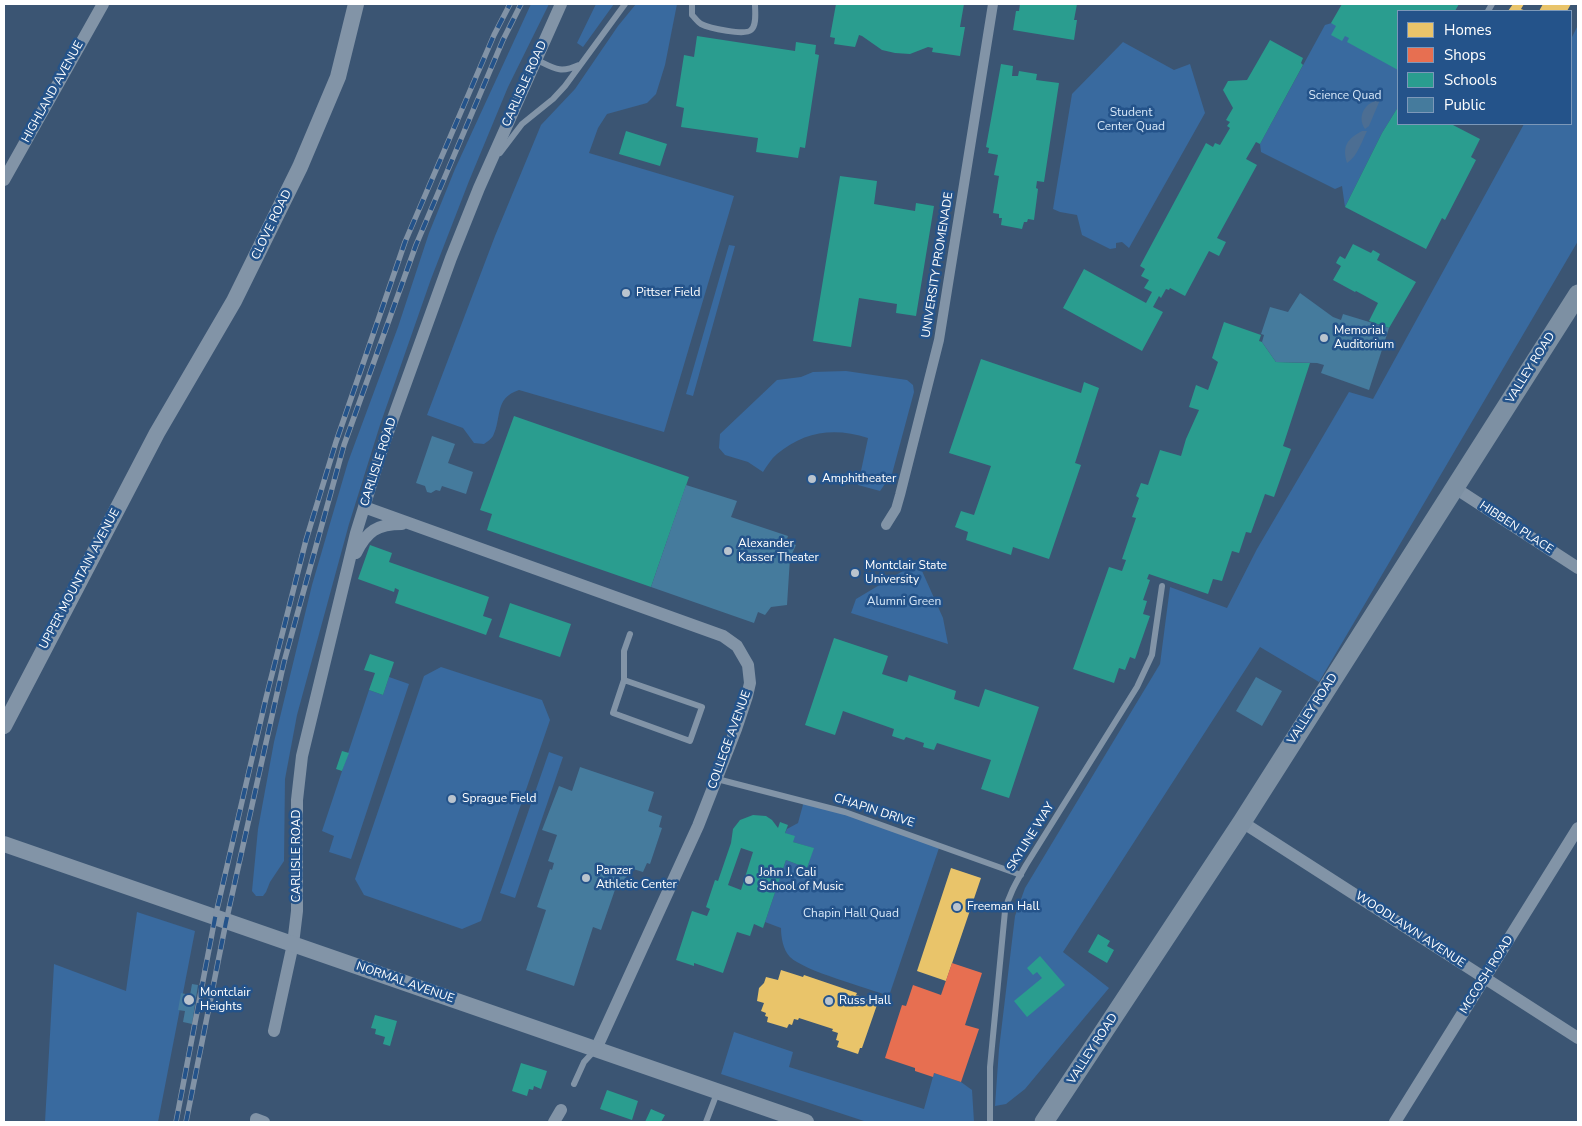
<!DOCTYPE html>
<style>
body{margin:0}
#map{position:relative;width:1582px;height:1126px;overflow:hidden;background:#3b5573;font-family:"Nunito Sans",sans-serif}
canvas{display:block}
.frame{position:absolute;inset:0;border:5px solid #fff;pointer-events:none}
.legend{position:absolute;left:1397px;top:10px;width:175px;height:115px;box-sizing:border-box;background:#24538a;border:1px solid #7c98b9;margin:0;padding:6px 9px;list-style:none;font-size:15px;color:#fff}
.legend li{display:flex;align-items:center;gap:10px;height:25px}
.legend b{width:25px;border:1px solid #7c98b9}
</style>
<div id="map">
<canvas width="1582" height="1126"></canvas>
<div class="frame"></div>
<ul class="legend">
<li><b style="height:14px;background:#e9c46a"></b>Homes</li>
<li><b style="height:14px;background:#e76f51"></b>Shops</li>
<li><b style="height:14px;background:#2a9d8f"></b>Schools</li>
<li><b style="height:14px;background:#457b9d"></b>Public</li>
</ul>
</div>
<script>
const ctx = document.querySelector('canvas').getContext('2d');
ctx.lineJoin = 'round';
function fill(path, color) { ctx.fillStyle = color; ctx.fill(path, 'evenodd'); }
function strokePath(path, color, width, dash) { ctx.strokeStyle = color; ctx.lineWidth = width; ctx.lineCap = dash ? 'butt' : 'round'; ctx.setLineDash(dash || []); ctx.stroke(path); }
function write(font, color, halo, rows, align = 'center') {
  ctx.font = font + ' "Nunito Sans",sans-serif'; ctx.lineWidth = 5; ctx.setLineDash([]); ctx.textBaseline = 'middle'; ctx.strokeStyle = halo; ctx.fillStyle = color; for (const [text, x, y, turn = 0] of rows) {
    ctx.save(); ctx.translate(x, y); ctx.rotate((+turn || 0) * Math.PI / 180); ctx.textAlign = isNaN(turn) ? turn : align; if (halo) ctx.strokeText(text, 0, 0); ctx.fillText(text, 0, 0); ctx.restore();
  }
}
const green = new Path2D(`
 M531,4h18l-41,83 -39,94 -38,98 -51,146 -31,99 -52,191 -12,64 -1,82 -14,21 -4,10 -3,4h-7l-4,-5 6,-62 16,-87 38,-157 36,-123 50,-135 31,-94 26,-64z
 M596,4h18l-31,43 -6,-4z
 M636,4h41l-12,61 -9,29 -9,9 -40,11 -9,14 -9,25 145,43 -70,236 -145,-42c-25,8 -17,28 -26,46 -2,3 -6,6 -9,8l-10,-1 -11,-15 -36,-13 68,-179 46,-111 34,-36 43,-63z
 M1335,22l63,33v52l-16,26 -37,74 -3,-21 -7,3 -74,-37 -1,-8 65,-119z
 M1578,25v216l-259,441 -59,-35 -197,305 46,36 -84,101 -19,15 -11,2 4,-57 16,-133 10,-28 135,-224 10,-77 57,21 30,-59 92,-157 24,7 151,-275h47v-85z
 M1123,42l51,28 16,-6 15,49 -76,135 -7,-6 -6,1v5l-6,1 -28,-14 -5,-20 -17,-3 -7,-3 19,-115z
 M729,245l6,1 -42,150 -7,-2z
 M846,371l61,9 6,5 1,7 -22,82 -12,17 -22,-6 10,-47c-33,-11 -64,-7 -91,16 -6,5 -10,12 -14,18l-15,-10 -23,-7 -6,-7 1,-14 57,-54 24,-3 12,-5z
 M918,562l25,56 5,26 -97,-31 5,-14z
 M441,667l101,33 8,20 -69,201 -19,8 -98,-34 -9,-16 69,-203z
 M389,677l20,7 -58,175 -22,-7 5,-16 -12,-5 47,-141 14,5z
 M549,752l14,5 -48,141 -15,-5z
 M804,801l136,44 -51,151c-21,-8 -85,-25 -99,-39 -7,-7 -9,-20 -9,-29l-16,-6 21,-62 21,8 6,-20 -20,-6 -8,-9 2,-4 11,-6z
 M137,912l58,19 -37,191h-113l9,-158 72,27z
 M734,1032l59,20 -4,15 135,42 10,-36 27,9 11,8 2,32h-107l-146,-48z`);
const water = new Path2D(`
 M1380,100l-11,26 -4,3c-9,-13 1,-28 15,-29z
 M1362,131h5c-5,10 -10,26 -20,32 -5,-17 0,-24 15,-32z`);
const homes = new Path2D(`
 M1513,4h11l-3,5 5,2h-18z
 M1543,4h28l-4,7h-28z
 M951,868l30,10 -35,103 -29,-10z
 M781,970l22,7 1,-2 53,18 -1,2 22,7 -16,46h-2l-2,6 -21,-7 2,-6 -3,-1 2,-7 -6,-2 1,-2 -34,-11 -1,2 -4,-1 -2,6 -3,-1 -2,4 -20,-6 1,-5 -3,-1 1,-3 -5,-2 3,-8 -7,-2 2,-13 5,-5 2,-6 12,3z`);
const shops = new Path2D(`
 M952,963l30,10 -17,52 14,4 -18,53 -27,-9 -1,4 -18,-6v-3l-30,-10 17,-53 4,1 7,-21 28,10z`);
const schools = new Path2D(`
 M836,4h128l-4,23h5l-5,29 -28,-4 1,-4 -5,-1 -18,7 -15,-1 -13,-3 -20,-14 -3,-1 -4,12 -21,-3 1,-6 -5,-1z
 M1020,4h57l-3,16h3l-3,20 -61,-10 3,-19h3z
 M1342,4h117l-4,7h-57v59l-51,-28 2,-4 -4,-2 -3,5 -11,-6 5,-9 -5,-3z
 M697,36l98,15 1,-9 20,3 -1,9 4,1 -14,93 -5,-1 -2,11 -42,-6 2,-14 -77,-11 3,-19 -8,-2 8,-51 10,2z
 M1270,40l33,18 -2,5 2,2 -43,79 -4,-2 -10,17 11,6 -40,73 9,4 -7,14 -10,-5 -24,45 -15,-8 -1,2 -3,-1 -5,9 -2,-2 -6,11 10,5 -21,39 -79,-43 21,-39 62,34 6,-11 -8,-4 5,-8 -8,-4 4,-7 -5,-3 66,-123 7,4 2,-4 5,2 10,-17 -3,-2 3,-4 -4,-2 7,-12 -10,-18 5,-9 19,-1z
 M1001,64l12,2 -1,10h6l1,-5 18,3 -1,6 23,3 -15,99 -7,-1 -1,7 2,1 -4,31 -6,-1 -1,3h-3l-2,7 -21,-4 1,-7h-3v-4l-6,-1 6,-37 -5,-1 4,-20 -10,-2 1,-5 -3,-1z
 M1398,107v17h53l29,15 -9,18 5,3 -31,60 -3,-2 -16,31 -81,-42 37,-74z
 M626,131l41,13 -7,22 -41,-12z
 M840,176l37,5 -3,23 41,7 1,-8 18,3 -18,110 -20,-3 1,-9 -38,-6 -8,49 -38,-6z
 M1353,244l18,9 2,-3 7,4 -3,6 39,22 -27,46 -20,-7 9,-18 -22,-12 -1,1 -22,-12 8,-14 -5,-3 2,-4 2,-3 5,3z
 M1224,322l37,13 -2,6 3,1 14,20 34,1 -27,83 8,3 -17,48 -9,-3 -14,39 -5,-1 -7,21 -7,-2 -10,30 -9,-2 -5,15 -59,-20 -2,5 3,1 -7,20 4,1 -4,13 7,2 -15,43 -5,-2 -5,13 -6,-2 -5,15 -41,-14 36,-102 13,4 4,-11 -4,-1 14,-41 -4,-1 7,-19 -3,-2 5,-13 7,2 12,-35 21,6 5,-17 13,-29 -10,-3 7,-22 12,5 10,-28 -6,-4z
 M981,359l100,34 3,-11 15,6 -24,75 6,2 -32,94 -36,-12 -2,8 -45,-15 2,-8 -13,-5 6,-16 13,4 17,-49 -42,-13z
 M514,416l175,61 -38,110 -164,-57 5,-16 -12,-4z
 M370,545l22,8 -3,9 100,35 -6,19 9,3 -6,16 -91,-32 4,-13 -4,-2 -1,4 -36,-13z
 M510,603l61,21 -11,33 -61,-20z
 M834,638l54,18 -6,18 25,8 2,-7 47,16 -2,8 25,8 6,-18 54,18 -30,91 -28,-9 10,-29 -54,-17 -3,7 -11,-3 1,-4 -18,-6 -2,3 -12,-4 2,-7 -51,-18 -8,24 -30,-10z
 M370,654l24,8 -11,33 -14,-5 6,-17 -11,-3z
 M342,751l7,2 -7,18 -6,-2z
 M753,815l13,1 6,4 6,8 2,-6 8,3 -3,8 10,3 -2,6 21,6 -7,20 -21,-8 -23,68 -9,-4 -4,12 -13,-4 -14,41 -29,-10v3l-18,-6 16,-49 15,5 3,-7 -4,-2 9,-27 3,1 13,-38 2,-14 7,-9zM741,848l12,4 -12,38 -13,-5z
 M1098,934l12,7 -3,5 7,4 -7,13 -19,-11z
 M1040,956l25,29 -38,32 -13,-16 28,-23 -5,-6 -4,3 -6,-7z
 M375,1015l22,6 -7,25 -7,-2 2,-7 -10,-3 1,-5 -5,-1z
 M521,1063l26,8 -6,18 -7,-3 -1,4 -4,-1 -2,7 -15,-5z
 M607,1090l31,11 -6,19 -32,-11z
 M651,1109l14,6 -4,7h-16z`);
const public = new Path2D(`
 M1300,293l33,24 8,3 2,-6 46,14 -20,62 -48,-17 3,-8 -7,-2 -41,-1 -14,-20 2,-7 -3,-1 9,-27 18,5z
 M432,436l23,8 -7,19 25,9 -7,22 -24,-8 -2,5 -4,-1 -5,3 -4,-1 -2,-6 -9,-3z
 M686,485l51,16 -6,16 57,19 -2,6 10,3 -6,13 -3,47 -16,2 -6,8 -7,-3 -4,11 -103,-36z
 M1256,677l26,14 -20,35 -26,-15z
 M580,767l74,25 -6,19 14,5 -3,11 3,1 -12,36 -3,-1 -4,9 -13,-4 -7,18 -6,-2 -16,46 -8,-3 -19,59 -48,-16 20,-60 -9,-3 13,-38 2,1 2,-7 -6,-2 9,-26 -15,-5 17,-44 13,5z
 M192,984l6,1 -6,39 -9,-2 2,-11 -7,-1 3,-17 9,2z`);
const service = new Path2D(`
 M692,4v11c3,3 6,7 9,9 8,4 44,12 50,6 6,-5 4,-18 4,-26
 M1488,11l4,-7
 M535,59c19,9 24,15 44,6
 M500,153l22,-29 31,-25 12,-13 60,-82
 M624,680l-11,33 77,28 12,-34 -78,-27v-29l6,-17
 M717,779l128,33 176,63
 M574,1084l10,-22 11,-12
 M706,1122l11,-29
 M990,1122v-55l15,-156c4,-17 12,-30 21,-46l111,-178 15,-32 10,-69`);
const pedestrian = new Path2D(`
 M886,525l10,-16 4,-14 39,-155 54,-336`);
const minor = new Path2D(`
 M4,180l99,-176
 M1455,488l123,80
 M364,507l359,129 14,10 11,19 2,18 -3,13 -11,33 -38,97 -102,223
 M356,553c11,-22 21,-29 46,-29
 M1242,822l336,216
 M274,1031l19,-87 4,-33v-111l5,-44 54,-223 27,-87 68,-188 28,-70 82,-184
 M256,1122v-3l8,3
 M554,1122l7,-12
 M1395,1122l183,-294`);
const tertiary = new Path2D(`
 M4,726l153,-293 77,-132 66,-134 38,-90 18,-73
 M4,844l802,278`);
const secondary = new Path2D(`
 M1044,1122l198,-300 336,-528`);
const rail = new Path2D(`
 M176,1122l39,-204 51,-220 40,-158 30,-98 69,-200 89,-207 16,-31
 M186,1122l40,-200 58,-260 60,-217 72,-200 87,-205 18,-36`);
const markers = [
 [626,293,5,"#bac4ce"],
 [1324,338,5,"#bac4ce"],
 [812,479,5,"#bac4ce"],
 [728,551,5,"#bac4ce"],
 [855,573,5,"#bac4ce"],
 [452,799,5,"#bac4ce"],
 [586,878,5,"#bac4ce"],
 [749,880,5,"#bac4ce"],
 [957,907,5,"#bac4ce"],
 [189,1000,6,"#bac4ce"],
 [829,1001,5,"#bac4ce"]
];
const streetNames = [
 ["CARLISLE ROAD",525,84,-66],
 ["HIGHLAND AVENUE",53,92,-61],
 ["CLOVE ROAD",272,225,-64],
 ["UNIVERSITY PROMENADE",938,265,-81],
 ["VALLEY ROAD",1531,368,-58],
 ["CARLISLE ROAD",379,462,-72],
 ["HIBBEN PLACE",1516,528,33],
 ["UPPER MOUNTAIN AVENUE",80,579,-62],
 ["VALLEY ROAD",1313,709,-57],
 ["COLLEGE AVENUE",730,740,-70],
 ["CHAPIN DRIVE",874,811,18],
 ["SKYLINE WAY",1031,837,-58],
 ["CARLISLE ROAD",297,856,-90],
 ["WOODLAWN AVENUE",1410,930,33],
 ["MCCOSH ROAD",1487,975,-58],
 ["NORMAL AVENUE",405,983,19],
 ["VALLEY ROAD",1093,1049,-57]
];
const parkNames = [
 ["Science Quad",1345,96],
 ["Student",1131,113],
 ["Center Quad",1131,127],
 ["Alumni Green",904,602],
 ["Chapin Hall Quad",851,914]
];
const poiNames = [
 ["Pittser Field",636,293],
 ["Memorial",1334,331],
 ["Auditorium",1334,345],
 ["Amphitheater",822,479],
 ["Alexander",738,544],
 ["Kasser Theater",738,558],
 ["Montclair State",865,566],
 ["University",865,580],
 ["Sprague Field",462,799],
 ["Panzer",596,871],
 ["Athletic Center",596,885],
 ["John J. Cali",759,873],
 ["School of Music",759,887],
 ["Freeman Hall",967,907],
 ["Montclair",200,993],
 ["Heights",200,1007],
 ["Russ Hall",839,1001]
];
fill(green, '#396a9f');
fill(water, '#4c6e93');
fill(homes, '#e9c46a');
fill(shops, '#e76f51');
fill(schools, '#2a9d8f');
fill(public, '#457b9d');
strokePath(service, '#8294a7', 6);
strokePath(pedestrian, '#8294a7', 10);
strokePath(minor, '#8294a7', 12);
strokePath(tertiary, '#8294a7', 16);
strokePath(secondary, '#7d90a3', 19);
strokePath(rail, '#8293a6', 5.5);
strokePath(rail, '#24538a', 4, [11]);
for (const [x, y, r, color] of markers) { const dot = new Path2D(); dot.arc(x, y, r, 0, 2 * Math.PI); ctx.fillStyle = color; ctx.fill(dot); strokePath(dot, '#24538a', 2); }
write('12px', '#fff', '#24538a', streetNames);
write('12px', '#d5e6f7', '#24538a', parkNames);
write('12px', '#fff', '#24538a', poiNames, 'left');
</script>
